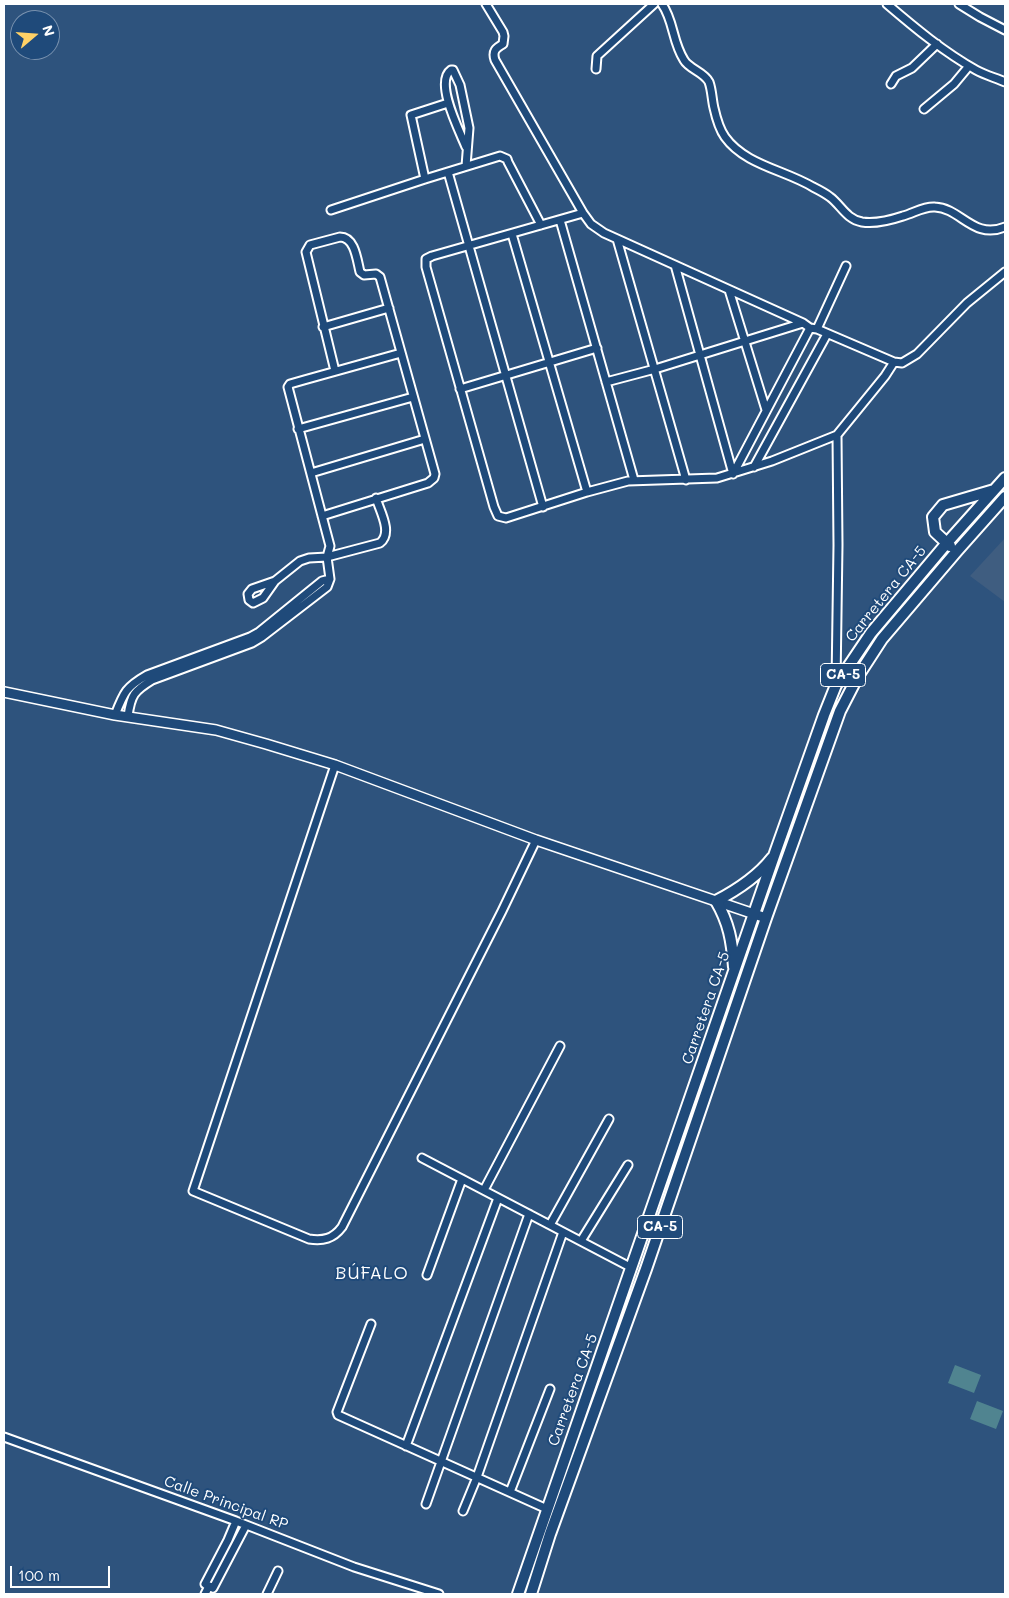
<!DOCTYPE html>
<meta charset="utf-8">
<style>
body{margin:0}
#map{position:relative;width:1009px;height:1598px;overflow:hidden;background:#2e537d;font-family:Mali,sans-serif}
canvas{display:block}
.frame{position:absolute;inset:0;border:5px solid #fff;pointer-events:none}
.north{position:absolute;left:10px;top:10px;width:50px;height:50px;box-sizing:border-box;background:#1f4a7a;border:1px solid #7992af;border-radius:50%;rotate:72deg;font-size:14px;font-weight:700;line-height:20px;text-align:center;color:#fff}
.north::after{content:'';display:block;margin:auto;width:18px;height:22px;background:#ffd166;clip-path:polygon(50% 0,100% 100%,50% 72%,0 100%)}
.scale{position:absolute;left:10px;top:1566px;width:100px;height:22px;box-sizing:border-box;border:2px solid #fff;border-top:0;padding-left:6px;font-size:15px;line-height:18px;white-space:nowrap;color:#fff;-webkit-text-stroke:4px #1f4a7a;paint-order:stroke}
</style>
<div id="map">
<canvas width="1009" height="1598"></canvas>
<div class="frame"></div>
<div class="north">N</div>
<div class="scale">100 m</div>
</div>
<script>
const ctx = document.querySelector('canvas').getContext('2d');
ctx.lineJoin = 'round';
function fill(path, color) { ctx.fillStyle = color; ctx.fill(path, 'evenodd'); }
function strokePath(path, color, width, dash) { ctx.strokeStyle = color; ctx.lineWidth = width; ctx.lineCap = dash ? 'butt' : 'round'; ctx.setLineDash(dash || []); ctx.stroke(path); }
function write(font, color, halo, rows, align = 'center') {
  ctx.font = font + ' Mali,sans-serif'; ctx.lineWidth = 4; ctx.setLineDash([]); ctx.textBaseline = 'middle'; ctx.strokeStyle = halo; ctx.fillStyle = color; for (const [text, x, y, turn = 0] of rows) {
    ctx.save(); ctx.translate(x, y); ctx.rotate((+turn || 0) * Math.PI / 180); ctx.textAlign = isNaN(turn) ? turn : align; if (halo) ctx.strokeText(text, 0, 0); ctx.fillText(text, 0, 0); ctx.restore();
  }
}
const built = new Path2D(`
 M1005,538v64l-35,-26z`);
const green = new Path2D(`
 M955,1365l26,10 -7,18 -26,-10z
 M977,1401l26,10 -7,18 -26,-10z`);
const minor = new Path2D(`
 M486,4l17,28 1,4 -1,8c-7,4 -11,7 -8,16l88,153 8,11 13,9 199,90 7,5 7,1 77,33
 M662,4c12,17 10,37 22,56 5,9 20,12 25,22 3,8 3,18 5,26 2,9 6,22 11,29 20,28 60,33 88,50 6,3 12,6 17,10 11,8 16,22 32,25 13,2 29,-2 41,-6 11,-3 21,-10 32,-9 26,1 38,33 70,20
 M887,4c28,24 57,48 89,66 9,5 20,8 29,12
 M959,4l21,13 25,13
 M596,69l1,-13 57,-52
 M891,84l5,-8 16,-8 25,-24
 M924,109l30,-25 15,-18
 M466,166l3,-38 -9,-43 -7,-15h-2c-17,12 9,62 15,77
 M448,172l95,335
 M425,179l-14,-64 37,-12
 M331,210l94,-31 75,-23 7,3 1,3 33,63
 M583,213l-151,43 -6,3v8l68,240 4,9 8,2 81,-26 41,-11 89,-3 55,-17 65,-26
 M560,220l74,260
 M512,234l75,258
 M617,239l69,241
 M675,265l58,209
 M729,290l37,120
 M323,327l66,-19
 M817,329l29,-63
 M606,382l49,-13 148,-46
 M460,389l137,-41
 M298,429l115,-32
 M754,467l73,-133
 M311,473l114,-34
 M733,474l77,-146
 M322,516l106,-33 6,-5 1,-4 -55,-197 -4,-3 -12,1 -4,-3c-3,-12 -5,-35 -20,-35l-30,8 -4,7 29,119
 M275,581l-23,8 -4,5 1,6 4,3 10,-5 12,-17 25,-20 9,-3 18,-1 53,-14c13,-10 0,-32 -4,-45
 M836,683l2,-138 -1,-110 48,-59 9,-14 8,1 15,-9 50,-51 38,-31
 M115,715c9,-23 11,-28 32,-40l103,-38 9,-5 63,-51 8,-2
 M128,716c3,-21 6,-25 24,-36l100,-37 10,-6 65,-50 3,-8 -3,-22 3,-11 -42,-159 2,-3 14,-4 97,-27
 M335,765l-142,426 116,48c14,2 24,0 33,-12l160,-316 34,-71
 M422,1158l210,110
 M484,1190l76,-144
 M550,1225l59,-106
 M581,1241l47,-76
 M427,1275l35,-96
 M371,1324l-34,88 1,3 209,94
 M4,1437l232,84 118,46 85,27
 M406,1446l92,-248
 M510,1492l40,-103
 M426,1504l103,-290
 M463,1511l14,-34 86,-245
 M236,1521l-8,19 -23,44 8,4 33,-63
 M205,1594l4,-8
 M267,1594l11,-23`);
const major = new Path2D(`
 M4,692l111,23 101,15 50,14 69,21 201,75 230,78`);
const highway = new Path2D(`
 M950,546l-15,-14 -2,-15 10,-12 51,-15
 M734,967c-2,-26 -5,-44 -18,-66 21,-11 42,-25 56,-43
 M518,1594l257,-741 49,-138 12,-30 35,-52 75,-89 59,-66
 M531,1594l19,-60 96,-265 120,-351 74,-207 18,-35 24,-37 75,-88 48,-54`);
const shields = [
 [843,675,45],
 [660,1227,45]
];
const shieldNames = [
 ["CA-5",843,675],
 ["CA-5",660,1227]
];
const streetNames = [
 ["Carretera CA-5",886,594,-51],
 ["Carretera CA-5",706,1008,-71],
 ["Carretera CA-5",573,1390,-70],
 ["Calle Principal RP",226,1503,20]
];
const quarterNames = [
 ["BÚFALO",372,1273]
];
fill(built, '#3f5d80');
fill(green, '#508490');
strokePath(minor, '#fff', 11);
strokePath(major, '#fff', 12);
strokePath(highway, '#fff', 14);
strokePath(minor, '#1f4a7a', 7);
strokePath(major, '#1f4a7a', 9);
strokePath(highway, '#1f4a7a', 10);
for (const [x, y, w] of shields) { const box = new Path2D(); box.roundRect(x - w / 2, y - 11.5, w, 23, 4); ctx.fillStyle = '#1f4a7a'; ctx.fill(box); strokePath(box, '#fff', 1); }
write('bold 14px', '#fff', null, shieldNames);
write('15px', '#fff', '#1f4a7a', streetNames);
ctx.letterSpacing = '1px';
write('18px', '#fff', '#1f4a7a', quarterNames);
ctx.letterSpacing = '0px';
</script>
